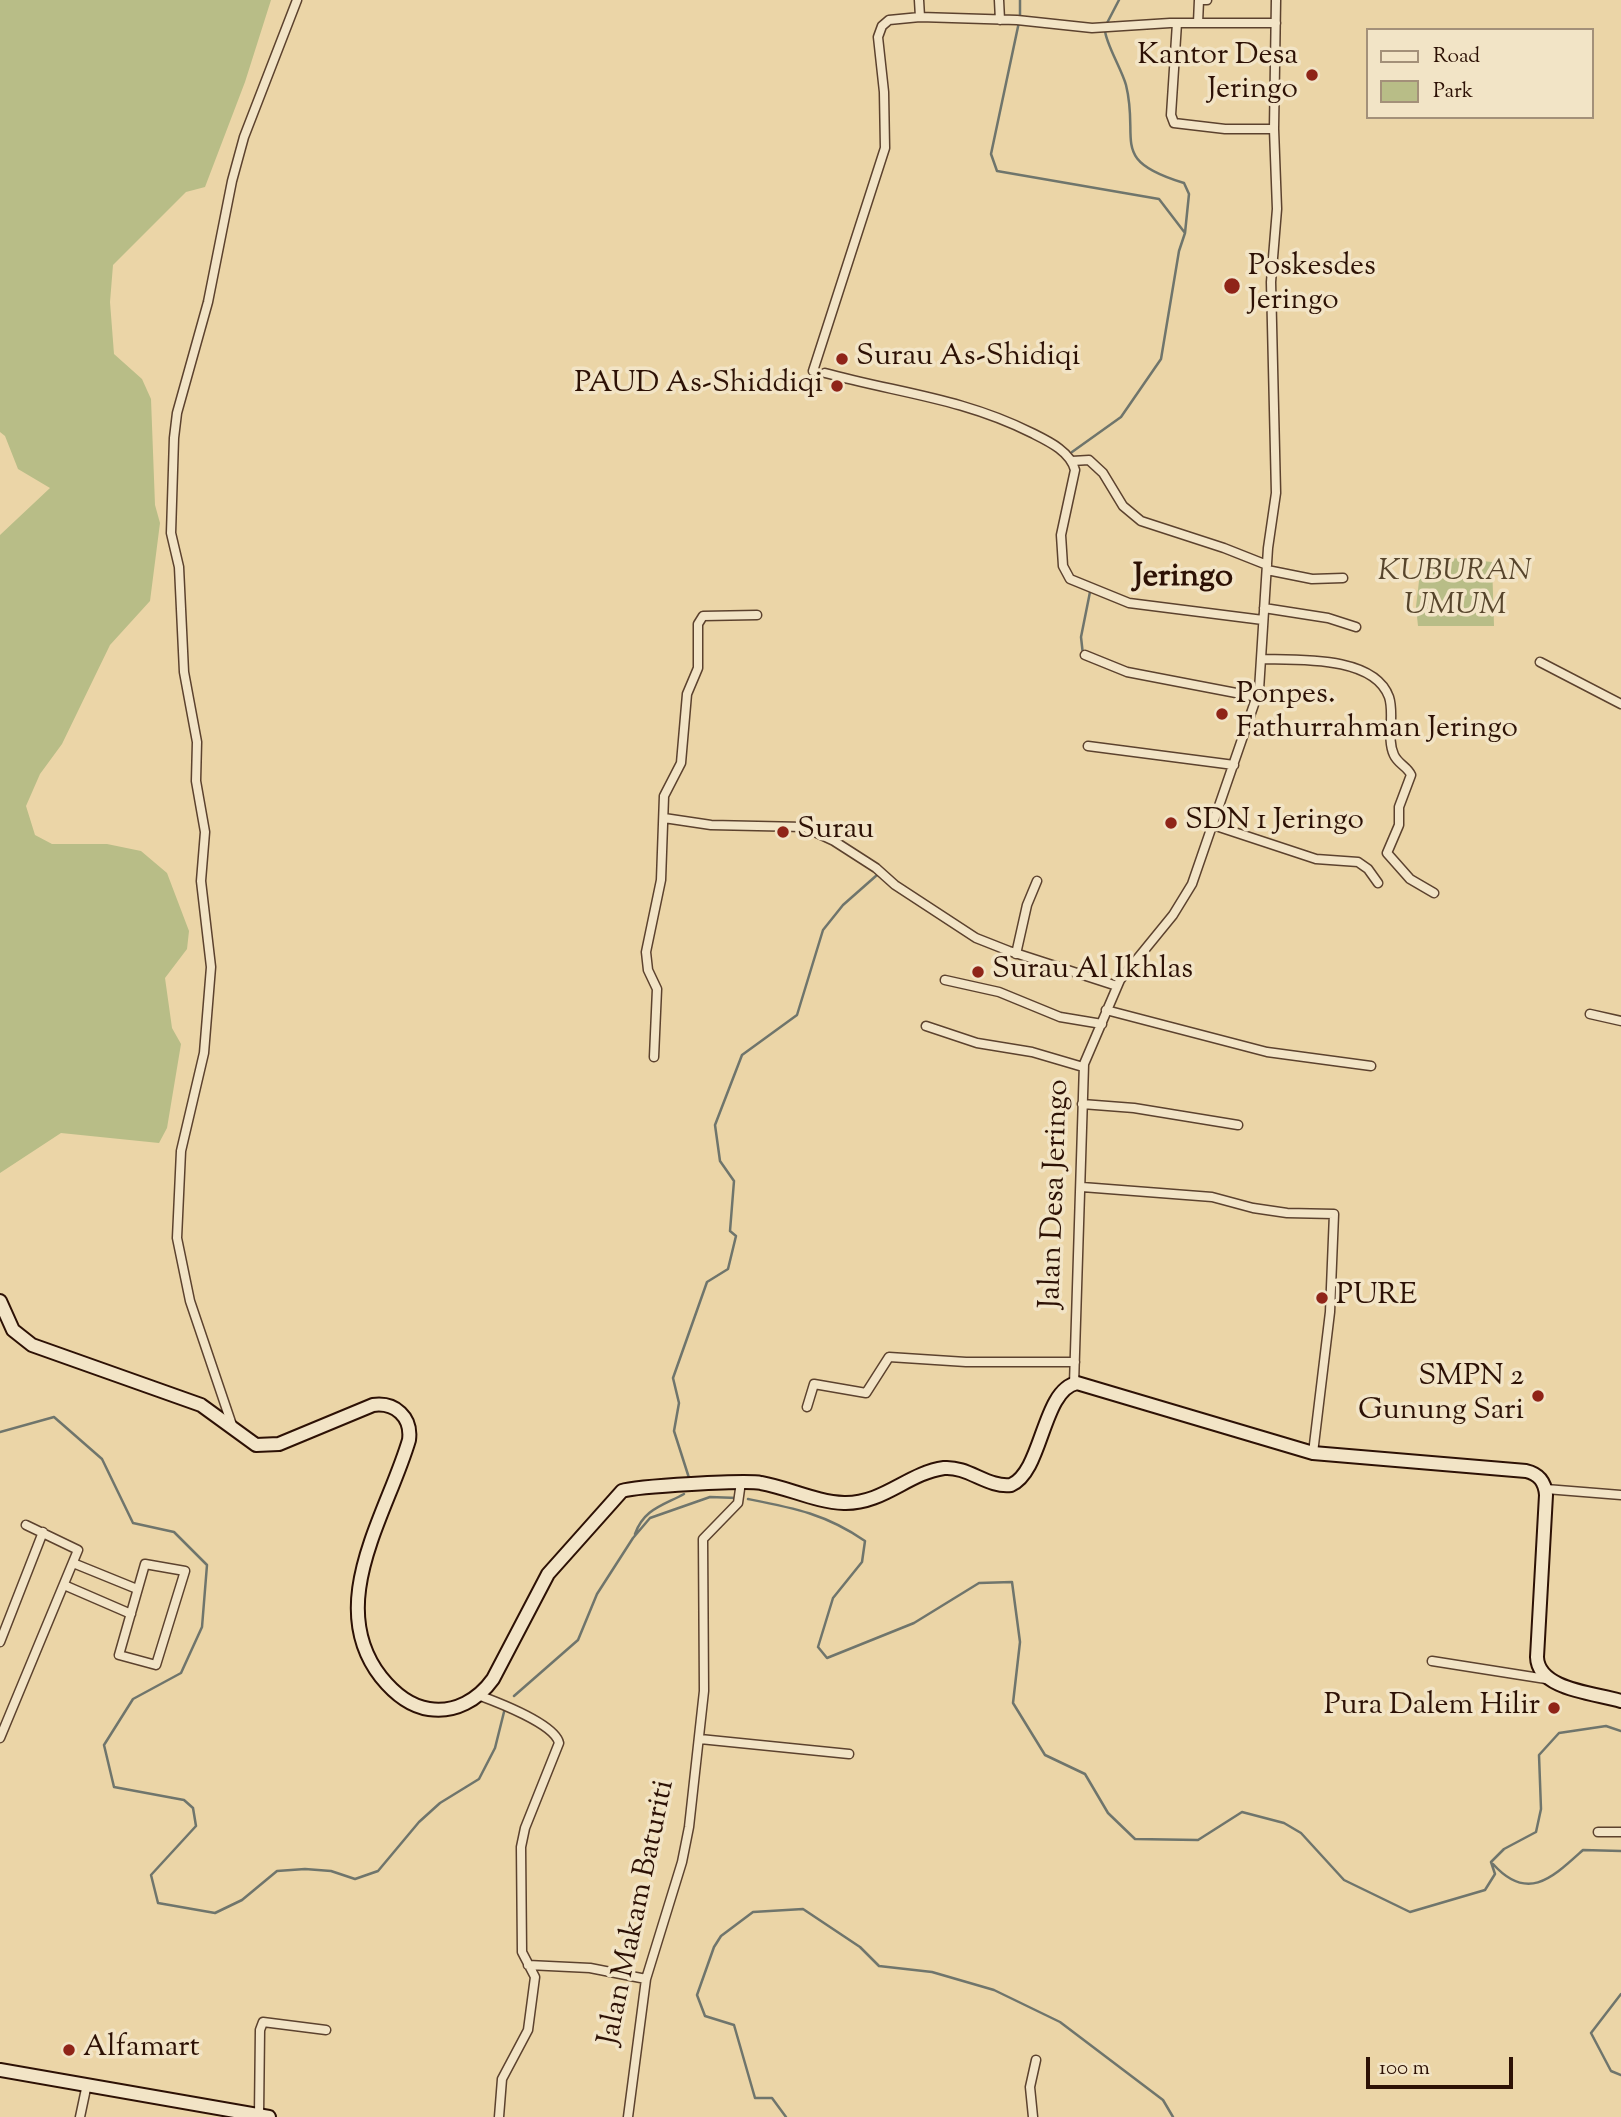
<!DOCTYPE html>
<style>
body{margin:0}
#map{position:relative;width:1621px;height:2117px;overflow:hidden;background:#ebd5a7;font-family:"Sorts Mill Goudy",serif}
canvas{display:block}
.legend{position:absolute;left:1366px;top:28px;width:228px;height:91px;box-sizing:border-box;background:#f2e4c6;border:2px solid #a39079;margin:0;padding:9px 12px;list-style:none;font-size:21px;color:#2d1105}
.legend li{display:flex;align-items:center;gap:14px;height:35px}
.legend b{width:35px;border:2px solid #a39079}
.scale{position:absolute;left:1366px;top:2057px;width:147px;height:32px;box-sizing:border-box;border:4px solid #2d1105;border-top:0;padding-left:9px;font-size:21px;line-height:24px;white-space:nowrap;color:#2d1105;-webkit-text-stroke:5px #f2e4c6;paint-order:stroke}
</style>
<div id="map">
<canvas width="1621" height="2117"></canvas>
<ul class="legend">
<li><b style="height:9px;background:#f2e4c6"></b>Road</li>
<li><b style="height:19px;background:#b8bd87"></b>Park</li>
</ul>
<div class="scale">100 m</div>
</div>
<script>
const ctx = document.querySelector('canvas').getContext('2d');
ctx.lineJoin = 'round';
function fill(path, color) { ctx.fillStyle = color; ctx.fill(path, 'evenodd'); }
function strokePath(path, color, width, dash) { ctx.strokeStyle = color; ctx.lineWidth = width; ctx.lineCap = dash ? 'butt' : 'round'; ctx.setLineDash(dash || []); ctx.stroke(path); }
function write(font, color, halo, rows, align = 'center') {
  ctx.font = font + ' "Sorts Mill Goudy",serif'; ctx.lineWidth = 7; ctx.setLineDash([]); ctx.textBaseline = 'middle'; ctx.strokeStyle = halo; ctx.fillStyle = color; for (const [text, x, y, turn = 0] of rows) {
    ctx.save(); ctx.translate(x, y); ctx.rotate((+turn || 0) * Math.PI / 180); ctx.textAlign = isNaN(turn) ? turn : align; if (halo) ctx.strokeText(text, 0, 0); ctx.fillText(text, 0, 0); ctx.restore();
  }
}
const green = new Path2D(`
 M0,0h271l-26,82 -40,105 -19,5 -73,73 -3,37 4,52 28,25 9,20 4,106 5,18 -10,78 -40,44 -48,99 -22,30 -14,32 9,29 17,9h55l34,7 26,22 22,58 -2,18 -22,29 7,50 9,16 -14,84 -8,15 -98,-10 -61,40v-638l50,-47 -32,-19 -13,-33 -5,-4z
 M1422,555l70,7 2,64h-76l-2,-19z`);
const stream = new Path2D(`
 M1020,18v-18
 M1019,22l-28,132 6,17 162,28 26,34
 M1106,25l13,-25
 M1072,452l49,-35 40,-58 18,-108 6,-18 4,-39 -5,-11c-76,-23 -44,-42 -58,-98 -4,-15 -21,-43 -21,-55
 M1083,655l-2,-18 9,-45
 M0,1432l54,-15 48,42 31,64 41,9 33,33 -5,62 -21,46 -48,26 -29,46 10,42 70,13 9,8 3,18 -45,49 7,28 57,10 27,-13 35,-29 28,-2 26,2 24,8 23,-8 41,-49 21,-19 39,-24 16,-31 10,-40
 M690,1481l-16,-50 5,-28 -6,-25 34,-96 21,-13 8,-33 -6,-5 4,-50 -14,-20 -5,-36 27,-70 55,-40 26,-85 20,-25 34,-30
 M748,1499c46,9 78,15 117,42l-3,21 -29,36 -15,49 9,11 87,-35 65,-40 33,-1 8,60 -7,61 32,52 40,19 23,39 27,26 63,1 44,-28 42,11 17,10 43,47 66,32 75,-22 10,-16 -4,-12 13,-13 32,-17 5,-23 -2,-54 20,-22 47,-7 15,5
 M635,1534c9,-25 27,-28 49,-40
 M514,1696l64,-56 19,-46 36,-56 17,-20 60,-21 28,1
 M1493,1864c35,39 60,13 90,-14l38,1
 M1621,1994l-30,39 20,38 10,4
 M786,2117l-14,-19h-17l-21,-73 -29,-9 -8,-21 17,-48 7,-11 32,-24 50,-3 57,38 19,19 53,6 62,18 66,32 103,78 10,17`);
const street = new Path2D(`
 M919,0l1,17 97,3 75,8 78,-5h106
 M999,0l1,20
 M1177,23l-6,92 3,8 51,6h49
 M1198,23l1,-23h8
 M813,371l72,-223 -1,-56 -6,-55 4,-11 7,-6 31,-3
 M825,373c73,20 137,25 207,60 16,8 38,18 43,37l-14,65 2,31 7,13 59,24 134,17
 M1072,461l17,-1 14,13 20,33 18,15 83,27 43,17
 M1267,570l45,9 31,-1
 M1264,608l64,10 28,9
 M1085,655l42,17 130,25
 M1261,659c35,1 113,-4 128,38 6,18 -3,41 5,58 4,9 14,12 17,20l-12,32v18l-12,28 23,26 24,14
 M1540,662l81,42
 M1088,746l146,19
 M664,818l47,7 93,2 30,14 42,27 19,17 81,53 33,13 108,35
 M1213,825l103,34 42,3 10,7 10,14
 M1016,954l11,-49 10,-24
 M945,980l54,12 61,25 42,7
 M1106,1010l161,42 104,14
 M1590,1014l31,7
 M926,1026l51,17 55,9 51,15
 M654,1057l3,-68 -9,-19 -2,-18 15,-72 3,-84 17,-33 6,-69 11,-26v-44l5,-8 54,-1
 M1082,1104l52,4 104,17
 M1082,1187l130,10 41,11 34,5 47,1 -4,98 -17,141
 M1074,1384l10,-320 36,-84 53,-65 19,-31 67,-194 9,-142 8,-55 -5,-211 6,-73 -3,-80 2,-129
 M807,1407l7,-23 52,9 23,-36 77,5h109
 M233,1428l-43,-127 -13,-63 4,-87 23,-98 7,-86 -10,-86 4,-49 -9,-51 1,-39 -13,-70 -5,-105 -8,-34 3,-95 3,-25 31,-111 24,-121 12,-44 53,-137
 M1546,1489l75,6
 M73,1563l64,26
 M145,1564l40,7 -29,94 -37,-10z
 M64,1585l67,29
 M0,1642l43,-110
 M1432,1661l114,18
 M478,1695c19,7 77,29 81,48l-34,85 -4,19 1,105 13,25 -7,53 -26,49 -3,38
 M0,1738l78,-188 -52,-25
 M700,1739l149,15
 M1598,1832h23
 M528,1965l62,3 56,11
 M259,2115l1,-85 3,-8 63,8
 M80,2117l7,-33
 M628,2117l18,-138 36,-117 7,-35 15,-136 -1,-152 35,-36 3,-21
 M1033,2117l-3,-30 6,-27`);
const secondary = new Path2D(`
 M0,1301l13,29 19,15 169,60 55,40 23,-1 94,-39c22,-3 39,12 36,35 -22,75 -85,164 -28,237 12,15 28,29 48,32 26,4 49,-9 64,-30l55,-105 74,-83c14,-5 125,-11 139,-8 28,5 55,19 83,20 39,1 64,-30 100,-35 24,-2 44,20 67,17 32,-14 31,-95 66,-102l236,70 213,18c13,3 19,11 20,24l-9,162c1,33 58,36 84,44
 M0,2070l269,47`);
const markers = [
 [1312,75,7,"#8f2418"],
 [1232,286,9,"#8f2418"],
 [842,359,7,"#8f2418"],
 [837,386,7,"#8f2418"],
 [1222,714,7,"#8f2418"],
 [1171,823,7,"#8f2418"],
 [783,832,7,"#8f2418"],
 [978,972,7,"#8f2418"],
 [1322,1298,7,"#8f2418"],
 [1538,1396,7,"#8f2418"],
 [1554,1708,7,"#8f2418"],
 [69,2050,7,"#8f2418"]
];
const poiNames = [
 ["Kantor Desa",1298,58,"right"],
 ["Jeringo",1298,92,"right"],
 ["Poskesdes",1248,269],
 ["Jeringo",1248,303],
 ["Surau As-Shidiqi",856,359],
 ["PAUD As-Shiddiqi",823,386,"right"],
 ["Ponpes.",1236,697],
 ["Fathurrahman Jeringo",1236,731],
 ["SDN 1 Jeringo",1185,823],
 ["Surau",797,832],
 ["Surau Al Ikhlas",992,972],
 ["PURE",1336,1298],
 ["SMPN 2",1524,1379,"right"],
 ["Gunung Sari",1524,1413,"right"],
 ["Pura Dalem Hilir",1540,1708,"right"],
 ["Alfamart",83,2050]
];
const parkNames = [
 ["KUBURAN",1455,574],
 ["UMUM",1455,608]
];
const streetNames = [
 ["Jalan Desa Jeringo",1057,1194,-88],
 ["Jalan Makam Baturiti",639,1913,-78]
];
const quarterNames = [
 ["Jeringo",1183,579]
];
fill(green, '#b8bd87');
strokePath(stream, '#6f756c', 2.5);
strokePath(street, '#5c422e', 11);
strokePath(secondary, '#2d1105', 16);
strokePath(street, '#f2e4c6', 8);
strokePath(secondary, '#f2e4c6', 12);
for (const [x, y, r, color] of markers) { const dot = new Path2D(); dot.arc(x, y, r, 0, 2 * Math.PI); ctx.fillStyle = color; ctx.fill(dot); strokePath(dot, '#f2e4c6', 2.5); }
write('30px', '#2d1105', '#f2e4c6', poiNames, 'left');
write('italic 30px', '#57452c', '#f2e4c6', parkNames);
write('30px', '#2d1105', '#f2e4c6', streetNames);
write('bold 33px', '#2d1105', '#f2e4c6', quarterNames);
</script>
